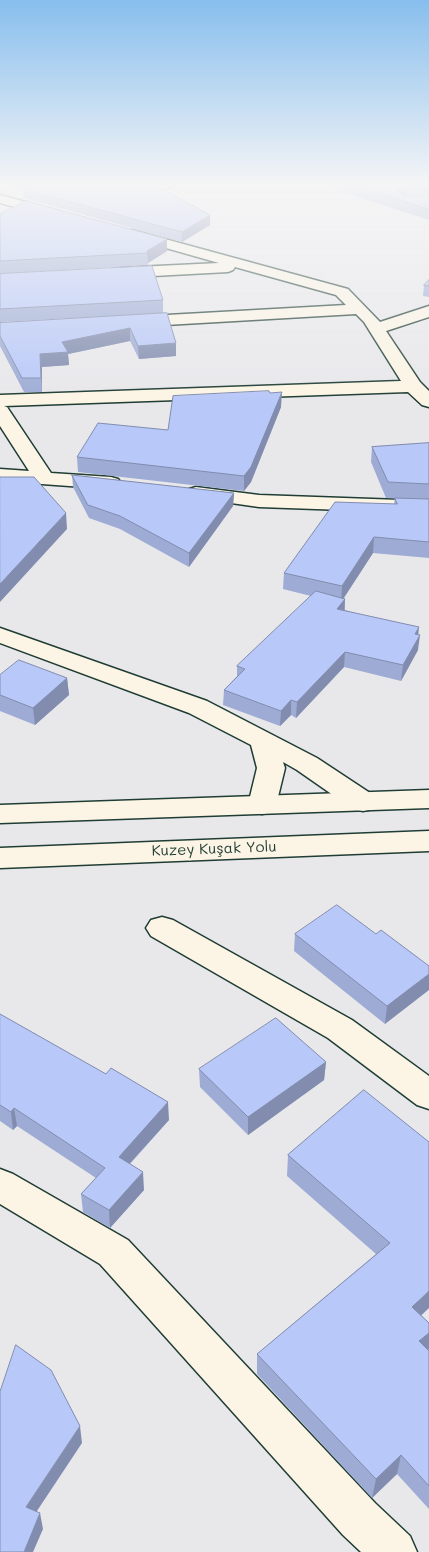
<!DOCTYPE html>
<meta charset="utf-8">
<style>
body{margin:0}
canvas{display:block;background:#e8e8eb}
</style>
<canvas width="429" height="1552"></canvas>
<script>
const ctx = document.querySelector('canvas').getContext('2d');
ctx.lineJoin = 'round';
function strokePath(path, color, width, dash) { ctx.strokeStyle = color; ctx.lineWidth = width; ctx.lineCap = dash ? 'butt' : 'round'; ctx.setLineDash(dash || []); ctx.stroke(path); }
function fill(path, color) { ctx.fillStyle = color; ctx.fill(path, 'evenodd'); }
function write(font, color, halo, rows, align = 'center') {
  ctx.font = font + ' Mali,sans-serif'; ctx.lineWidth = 4; ctx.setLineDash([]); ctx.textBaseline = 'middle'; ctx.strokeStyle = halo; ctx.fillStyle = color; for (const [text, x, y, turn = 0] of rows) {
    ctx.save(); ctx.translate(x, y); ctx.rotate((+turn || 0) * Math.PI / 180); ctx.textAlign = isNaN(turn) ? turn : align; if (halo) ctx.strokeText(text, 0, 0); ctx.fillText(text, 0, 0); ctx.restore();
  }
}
const street = new Path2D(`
 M151,183h25c-7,7 -18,7 -25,0z
 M0,195l59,16 2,3 -2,3 -5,1 -54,-15z
 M132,230l216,59 32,33 49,-16v11l-43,14 34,51 9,9v16l-7,-2 -14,-13 -404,14 3,1 44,66 60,4 7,2 3,4 -3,4 -7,2 -111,-8v-12l29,2 -29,-45v-31l401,-14 -37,-59 -8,-8 -225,13 -6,-1 -2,-4 2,-4 6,-1 215,-12 -10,-10 -101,-28 -2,3 -5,2 -112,6 -5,-2 -3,-3 3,-3 5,-2 103,-5 -92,-26 -2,-3 2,-3z
 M196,487l63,8 170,6v12l-170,-6 -70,-10 -3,-4 3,-4z
 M0,628l207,73 110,57 56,37 4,7 -4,7 -10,2 -10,-2 -56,-39 -14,-8 2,6 -9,37 -4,7 -10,2 -10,-2 -4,-7 9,-37 -6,-23 -62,-32 -189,-70z
 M162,917l11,3 179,100 77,56v33l-12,-4 -89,-67 -177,-102 -5,-8 5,-8z
 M0,1169l13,5 115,66 247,263 35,33 7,16h-56l-18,-17 -243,-271 -100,-60z`);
const secondary = new Path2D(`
 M429,790v18l-429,15v-18z
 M429,831v20l-429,17v-20z`);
const wall = new Path2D(`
 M6,183h145l59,42 -28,17 -158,-44 -1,-9z
 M335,183h94v12l-25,1 2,1 23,-1v24l-95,-31z
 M0,214l167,37 -19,12v2l-148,9z
 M0,274l163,26v13l-163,9z
 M429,280v17l-6,-1 1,-11z
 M167,313l9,43 -37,3 -9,-18 -62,13 1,11 -27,2v25h-18l-24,-46v-23z
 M270,393l11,14 -30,75 -7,9 -166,-19 -1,-15 91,-27z
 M429,443v56l-43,-1 -15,-36 1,-15z
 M72,475l162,18 -1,13 -44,61 -69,-38 -31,-11 -16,-31z
 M395,498l34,1v59l-56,-5 -29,45 1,1v11l73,25v15l-17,31 -57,-14 -48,51 -5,-3 -11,11 -57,-21 1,-15 13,-14v-10l74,-70 -28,-7 1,-16 110,-69z
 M0,675l67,3 2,17 -34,30 -35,-14z
 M295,934h81l53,32 -44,58 -91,-73z
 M0,1014l169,106 -39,44 14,26 -34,38 -27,-16 -2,-18 15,-16 -79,-52 -4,4 -13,-9z
 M326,1062l-2,18 -76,55 -48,-48 -1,-18z
 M364,1090l57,225 8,8v26l-1,1 1,1v158l-32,-35 -25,24 -115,-124v-20l119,-100 -89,-78 1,-21z`);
const shadedWall = new Path2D(`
 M406,185l-1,10 -6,4 -2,-8z
 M210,215v10l-28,17v-10z
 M167,239v12l-19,12 -1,-12z
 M130,328v13l-62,13 1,11 -27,2v25l-2,-38 22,-12z
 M176,343v13l-37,3 -1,-13z
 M282,392l-1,15 -30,75 -7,9v-15z
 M234,493l-1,13 -44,61v-14z
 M66,513l1,16 -67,73v-18z
 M374,537l-1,16 -32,49 1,-16z
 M345,599l-1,15 -7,-5z
 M419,627l-1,11 2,-3 -2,15 -17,31 2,-16 12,-31z
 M345,652l-1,15 -48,51 1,-16z
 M67,678l2,17 -34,30 -2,-17z
 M291,700v15l-11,11 1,-15z
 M429,974v16l-44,34 2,-18z
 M326,1062l-2,18 -76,55v-18z
 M168,1102l1,18 -49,54 -1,-17z
 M14,1108l3,18 -4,4 -2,-18z
 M143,1172l1,18 -34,38 -1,-18z
 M429,1291v17l-20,19 3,-20z
 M429,1333v16l-14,12 4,-20z
 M80,1426l2,17 -53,80 -3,-16z
 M401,1455l-4,19 -25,24 4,-19z
 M40,1513l3,16 -10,23h-9z`);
const building = new Path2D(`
 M32,183h119l59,32 -28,17 -159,-43 13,-4z
 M348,183h81v1l-23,1 -9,6 9,6 23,-1v13z
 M26,201l141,38 -20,12v2l-147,8v-47z
 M152,266l11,34 -163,9v-35z
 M429,280v6l-5,-1z
 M167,313l9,30 -38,3 -8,-18 -68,14 6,10 -28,2 1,24h-19l-22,-42v-13z
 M269,391l1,2 12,-1 -31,75 -7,9 -167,-19 21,-34 70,7 5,-34z
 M429,443v41l-41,-2 -16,-35z
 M72,475l162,18 -45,60 -69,-37 -32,-11z
 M0,477h34l32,36 -66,71z
 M395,498l34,1v43l-55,-5 -32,49 -58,-13 51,-71 62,2z
 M316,591l29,8 -8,10 82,18 -4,7 5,1 -17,30 -58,-13 -48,50 -6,-2 -10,11 -57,-21 21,-21 -8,-3z
 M19,660l48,18 -34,30 -33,-13v-20z
 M337,905l39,29 5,-4 48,36v8l-42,32 -92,-72z
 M0,1014l106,60 5,-6 57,34 -49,55 24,15 -34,38 -28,-16 24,-26 -91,-60 -3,4 -11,-7z
 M276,1018l50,44 -78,55 -49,-48z
 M364,1090l65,52v149l-17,16 17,16v10l-10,8 10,10v135l-28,-31 -25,24 -119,-125 133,-111 -102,-88z
 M16,1345l35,25 29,56 -54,81 14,6 -16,39h-24v-160z`);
const streetNames = [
 ["Kuzey Kuşak Yolu",214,849,-2]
];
strokePath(street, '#1f3d34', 3);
strokePath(secondary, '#1f3d34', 3);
fill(street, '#fcf5e5');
fill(secondary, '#fcf5e5');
fill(wall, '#9eacd5');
fill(shadedWall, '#818cae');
fill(building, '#b8c8f8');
strokePath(building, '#818cae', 1);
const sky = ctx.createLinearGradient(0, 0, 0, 400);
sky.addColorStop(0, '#87beed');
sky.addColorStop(0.46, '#f5f5f6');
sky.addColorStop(1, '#f5f5f600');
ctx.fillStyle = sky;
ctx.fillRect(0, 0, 429, 400);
write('15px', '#1f3d34', '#fcf5e5', streetNames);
</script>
